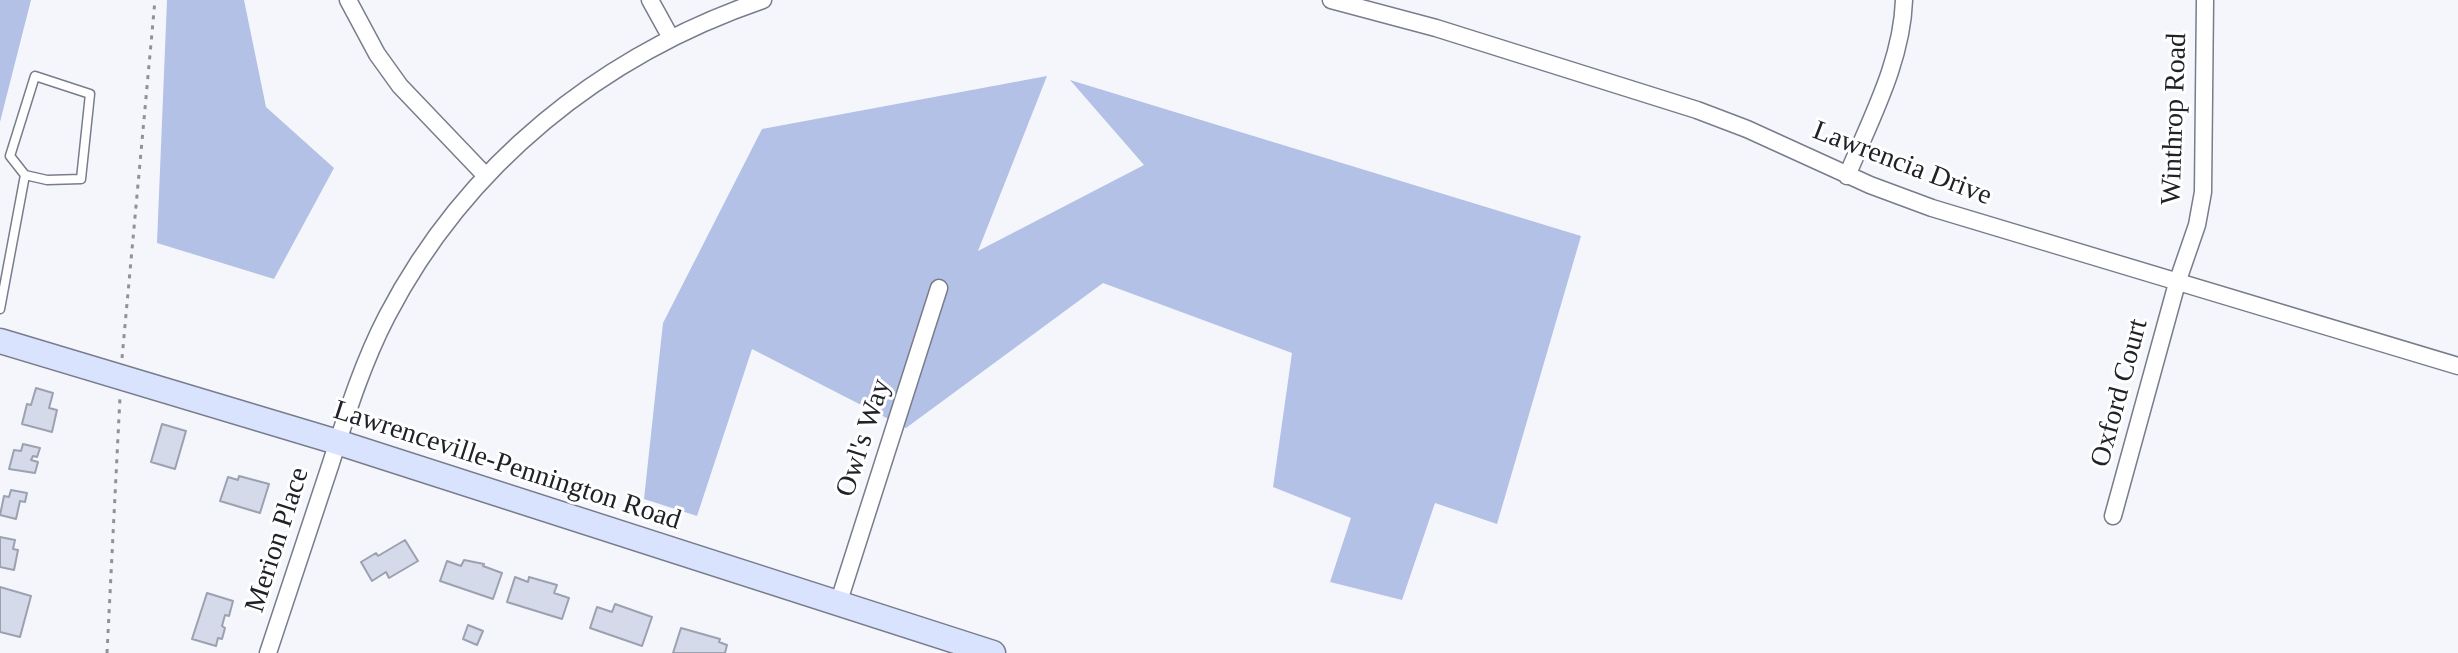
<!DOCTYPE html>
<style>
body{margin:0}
canvas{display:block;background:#f4f6fc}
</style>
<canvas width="2458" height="653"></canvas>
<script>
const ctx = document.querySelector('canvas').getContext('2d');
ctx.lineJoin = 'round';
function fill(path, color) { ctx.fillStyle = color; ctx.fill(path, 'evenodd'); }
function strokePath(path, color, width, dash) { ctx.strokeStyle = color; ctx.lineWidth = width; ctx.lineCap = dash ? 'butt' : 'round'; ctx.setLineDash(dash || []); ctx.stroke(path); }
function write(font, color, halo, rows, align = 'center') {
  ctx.font = font + ' Georgia,serif'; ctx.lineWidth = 6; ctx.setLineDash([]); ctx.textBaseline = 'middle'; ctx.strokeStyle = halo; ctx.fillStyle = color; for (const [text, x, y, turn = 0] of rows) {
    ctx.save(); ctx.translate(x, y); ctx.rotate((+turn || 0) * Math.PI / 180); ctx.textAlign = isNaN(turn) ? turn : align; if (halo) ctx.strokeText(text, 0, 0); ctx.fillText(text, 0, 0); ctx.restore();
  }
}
const forest = new Path2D(`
 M0,0h31l-31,122z
 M167,0h77l22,107 68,61 -60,111 -117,-36z
 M1047,76l-69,175 166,-86 -74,-85 511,156 -84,288 -62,-21 -33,97 -72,-18 21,-64 -78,-31 19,-134 -189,-70 -197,145 -154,-79 -55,167 -53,-17 19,-176 99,-194z`);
const building = new Path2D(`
 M36,388l17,5 -4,15 8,2 -5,22 -30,-8 5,-20 4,1z
 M162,424l24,7 -11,38 -24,-7z
 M23,444l17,4 -3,9 -4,-1 -2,4 7,2 -3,11 -26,-4 5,-19 7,1z
 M239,476l30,8 -9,29 -40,-12 8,-24 10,3z
 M11,490l16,3 -2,9 -5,-1 -4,18 -16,-4 4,-19 5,1z
 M0,537l15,3 -2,9 5,1 -4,20 -14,-3z
 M405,540l13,21 -29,17 -3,-6 -14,9 -11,-19 15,-9 2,3z
 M464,560l20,4 -1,2 19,7 -9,26 -53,-18 7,-20 14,5z
 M515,577l13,5 1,-5 28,8 -3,8 15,5 -7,21 -55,-17z
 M0,587l31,9 -11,41 -20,-5z
 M207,593l26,8 -4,15 -4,-1 -3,11 3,2 -3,11 -4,-1 -2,8 -24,-7z
 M615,604l37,13 -10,29 -52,-18 7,-21 15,5z
 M468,625l15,6 -6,14 -14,-6z
 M681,628l39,11 -1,3 8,3 -2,8h-52z`);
const path = new Path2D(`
 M122,358l33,-358
 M107,653l13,-256`);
const lane = new Path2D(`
 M0,309l25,-134 -15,-19 25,-80 55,18 -9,85 -34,1 -22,-5`);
const street = new Path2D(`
 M348,0l29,54 23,32 85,89
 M650,0l21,38
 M1331,0l105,28 261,82 50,19 123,56 62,23 526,158
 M1847,176c23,-56 55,-114 57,-176
 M2113,516l64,-233 20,-58 6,-33 2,-192
 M838,604l101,-316
 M268,653c21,-63 42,-127 63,-190 16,-50 32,-101 56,-147 79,-152 215,-261 376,-316`);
const secondary = new Path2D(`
 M0,341l337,101 656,211`);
const streetNames = [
 ["Winthrop Road",2175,119,-88],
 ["Lawrencia Drive",1902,164,21],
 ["Oxford Court",2120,393,-75],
 ["Owl's Way",864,438,-72],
 ["Lawrenceville-Pennington Road",507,466,18],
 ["Merion Place",278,540,-72]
];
fill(forest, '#b4c1e6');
fill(building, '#d4dae9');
strokePath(building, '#9ca1b0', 2);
strokePath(lane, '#787d8b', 11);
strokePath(street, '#787d8b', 19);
strokePath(secondary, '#787d8b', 27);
strokePath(path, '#909298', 3, [4, 6]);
strokePath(lane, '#fff', 8);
strokePath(street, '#fff', 16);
strokePath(secondary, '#dae3fe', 24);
write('28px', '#202227', '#fff', streetNames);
</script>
